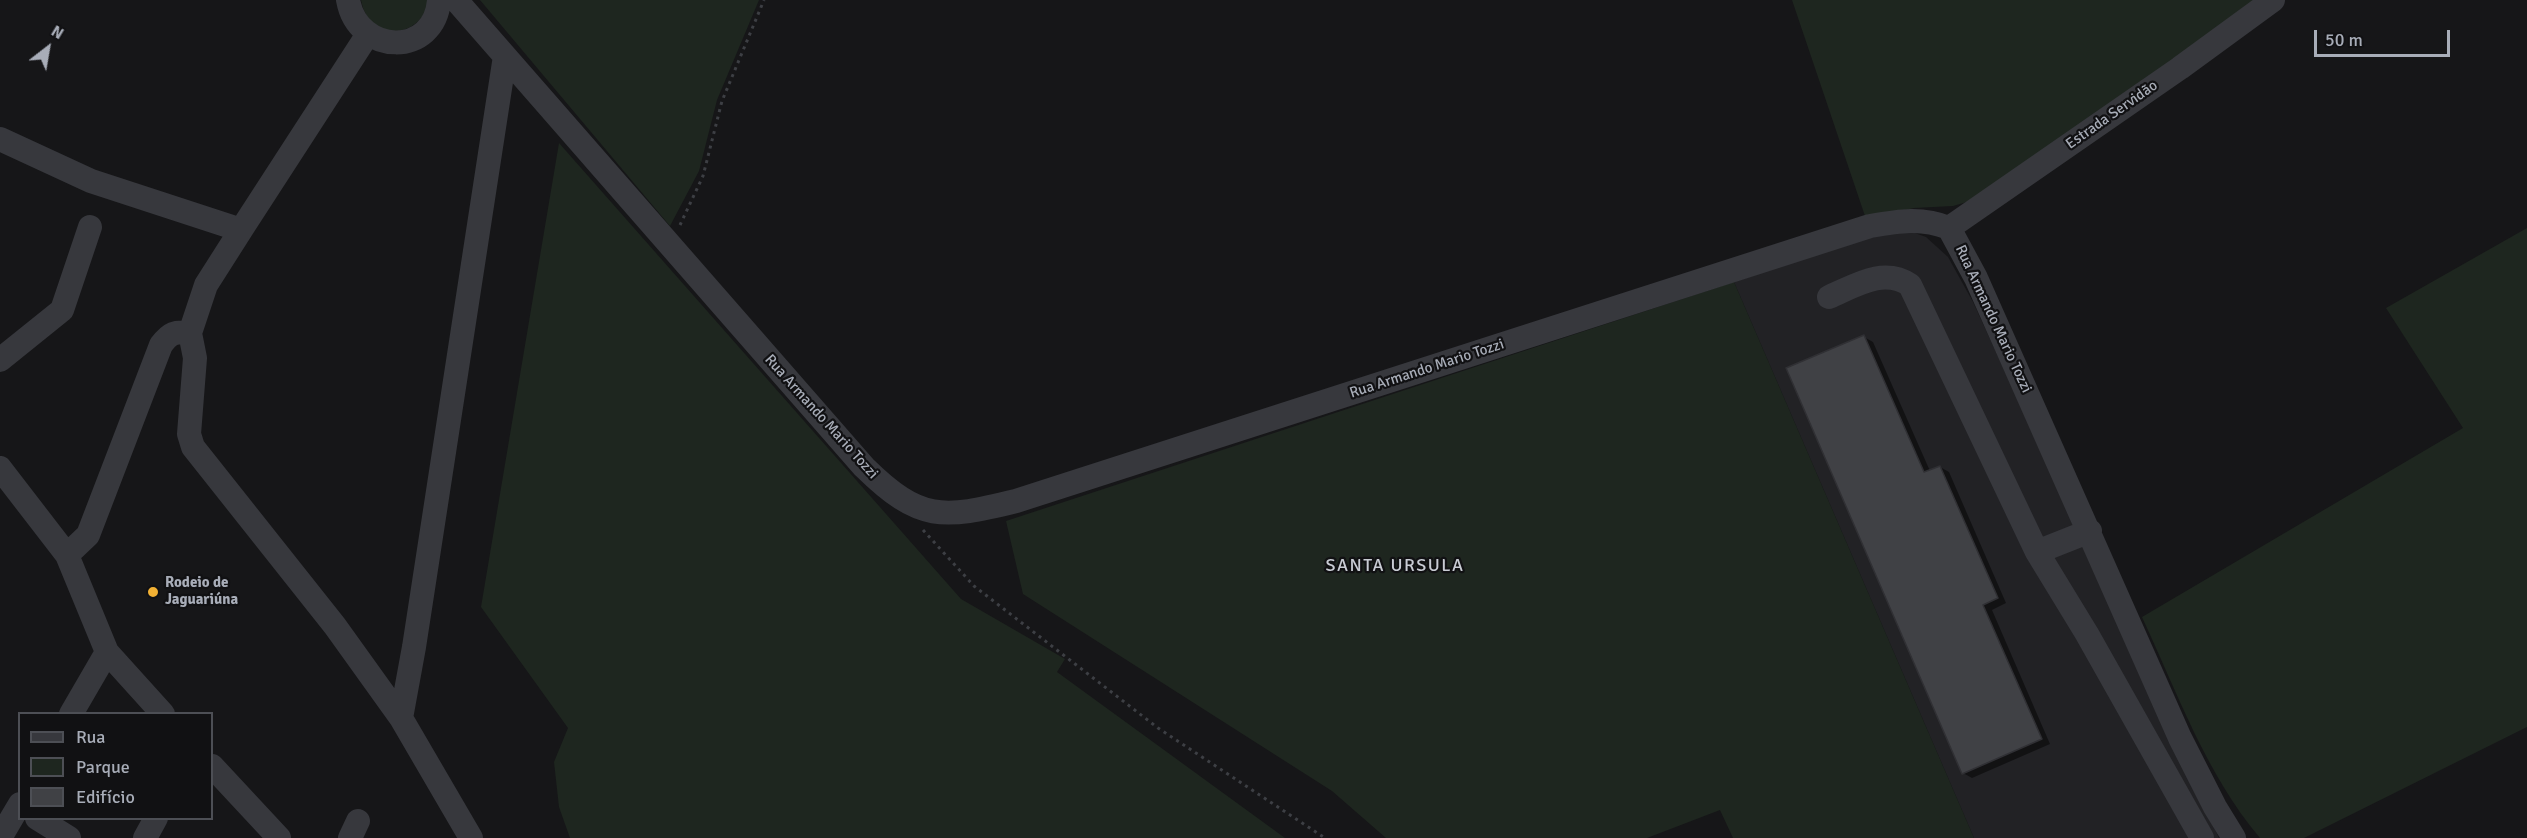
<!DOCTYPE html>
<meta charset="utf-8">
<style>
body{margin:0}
#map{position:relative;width:2527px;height:838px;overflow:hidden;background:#161618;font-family:Signika,sans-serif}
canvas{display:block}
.legend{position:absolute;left:18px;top:712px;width:195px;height:108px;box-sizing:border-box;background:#111113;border:2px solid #4d4f55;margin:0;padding:8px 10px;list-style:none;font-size:18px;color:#a8adb8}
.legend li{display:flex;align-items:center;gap:12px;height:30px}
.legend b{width:30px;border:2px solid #4d4f55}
.north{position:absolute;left:18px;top:18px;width:60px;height:60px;-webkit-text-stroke:4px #111113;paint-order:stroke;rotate:31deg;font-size:16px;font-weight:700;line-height:24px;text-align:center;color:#a8adb8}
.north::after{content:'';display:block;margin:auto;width:21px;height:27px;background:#a8adb8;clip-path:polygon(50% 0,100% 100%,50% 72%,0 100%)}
.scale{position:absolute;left:2314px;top:30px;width:136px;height:27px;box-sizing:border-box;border:3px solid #a8adb8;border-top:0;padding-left:8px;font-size:18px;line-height:21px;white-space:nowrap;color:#a8adb8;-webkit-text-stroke:4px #111113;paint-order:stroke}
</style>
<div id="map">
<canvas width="2527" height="838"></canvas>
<ul class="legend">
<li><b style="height:8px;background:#37383d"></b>Rua</li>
<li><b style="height:16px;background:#1e261f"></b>Parque</li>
<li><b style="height:16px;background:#404145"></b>Edifício</li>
</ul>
<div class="north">N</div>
<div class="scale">50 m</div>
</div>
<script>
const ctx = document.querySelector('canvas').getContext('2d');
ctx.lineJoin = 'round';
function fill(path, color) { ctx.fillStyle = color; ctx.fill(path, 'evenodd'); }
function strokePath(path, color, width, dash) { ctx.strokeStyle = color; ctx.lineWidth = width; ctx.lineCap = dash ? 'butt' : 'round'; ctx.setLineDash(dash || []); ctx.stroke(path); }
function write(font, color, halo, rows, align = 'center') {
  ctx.font = font + ' Signika,sans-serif'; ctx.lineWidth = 4.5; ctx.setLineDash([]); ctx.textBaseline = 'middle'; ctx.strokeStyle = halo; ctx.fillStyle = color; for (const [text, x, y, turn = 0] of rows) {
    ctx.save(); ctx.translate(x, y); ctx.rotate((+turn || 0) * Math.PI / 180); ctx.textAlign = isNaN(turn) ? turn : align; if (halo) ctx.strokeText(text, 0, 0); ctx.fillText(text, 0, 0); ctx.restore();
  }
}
const built = new Path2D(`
 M1891,229l18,2 17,6 22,20 25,45 246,536h-245l-240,-556z`);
const green = new Path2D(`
 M361,0h69c-10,40 -61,43 -69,0z
 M480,0h279l-42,100 -18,71 -29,55z
 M1792,0h467l-275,197 -31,9 -39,2 -48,11z
 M559,143l402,456 104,60 -8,13 228,166h-715l-11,-31 -5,-45 14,-34 -87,-121z
 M2527,228v499l-223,111h-44c-54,-64 -83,-146 -118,-221l321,-189 -77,-120z
 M1734,282l240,556h-241l-13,-28 -73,28h-261l-54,-47 -309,-197 -17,-73z`);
const shadow = new Path2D(`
 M1864,337l9,5 57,129 10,-4 9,5 57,131 -14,7 58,134 -78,34 -9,-5z`);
const building = new Path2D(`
 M1864,335l60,137 16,-6 58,132 -15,7 59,134 -80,35 -176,-406z`);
const path = new Path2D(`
 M680,225l23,-49 19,-75 42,-101
 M923,530l51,56 184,142 167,110`);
const minor = new Path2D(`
 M348,0c10,56 87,57 91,0
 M456,0l408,467c56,55 78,52 152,34l854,-275c29,-5 52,-9 79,2l27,50 204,460 35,69 19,31
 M0,139l91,42 150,49 -35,55 -16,48 5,25 -6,76 4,13 142,179 66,92 13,-71 91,-591
 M1949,228l231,-160 93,-68
 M241,230l127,-196
 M1829,297c26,-11 54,-30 81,-12l127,267 53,-21
 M0,360l62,-50 28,-83
 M0,468l67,87 40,97 56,62
 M2037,552l50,82 115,204
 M67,555l21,-20 73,-190c9,-12 14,-14 29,-12
 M71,714l36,-62
 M401,718l70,120
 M212,766l67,72
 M37,818l32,20
 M0,838l20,-34
 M145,838l11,-20
 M350,838l8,-17`);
const markers = [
 [153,592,6,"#f2b134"]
];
const streetNames = [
 ["Estrada Servidão",2112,115,-35],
 ["Rua Armando Mario Tozzi",1993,319,65],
 ["Rua Armando Mario Tozzi",1427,369,-18],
 ["Rua Armando Mario Tozzi",821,417,48]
];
const poiNames = [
 ["Rodeio de",165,583],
 ["Jaguariúna",165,600]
];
const quarterNames = [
 ["SANTA URSULA",1395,566]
];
fill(built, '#222225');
fill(green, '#1e261f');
fill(shadow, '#0007');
fill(building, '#404145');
strokePath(building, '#303034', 1.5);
strokePath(path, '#3d3f44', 3, [3, 4.5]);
strokePath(minor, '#37383d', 24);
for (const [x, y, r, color] of markers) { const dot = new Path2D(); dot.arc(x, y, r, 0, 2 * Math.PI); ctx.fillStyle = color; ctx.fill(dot); strokePath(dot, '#111113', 2); }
write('15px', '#a8adb8', '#111113', streetNames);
write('bold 15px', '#a8adb8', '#111113', poiNames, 'left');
ctx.letterSpacing = '1.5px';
write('18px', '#c9ccd4', '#111113', quarterNames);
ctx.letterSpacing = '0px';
</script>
